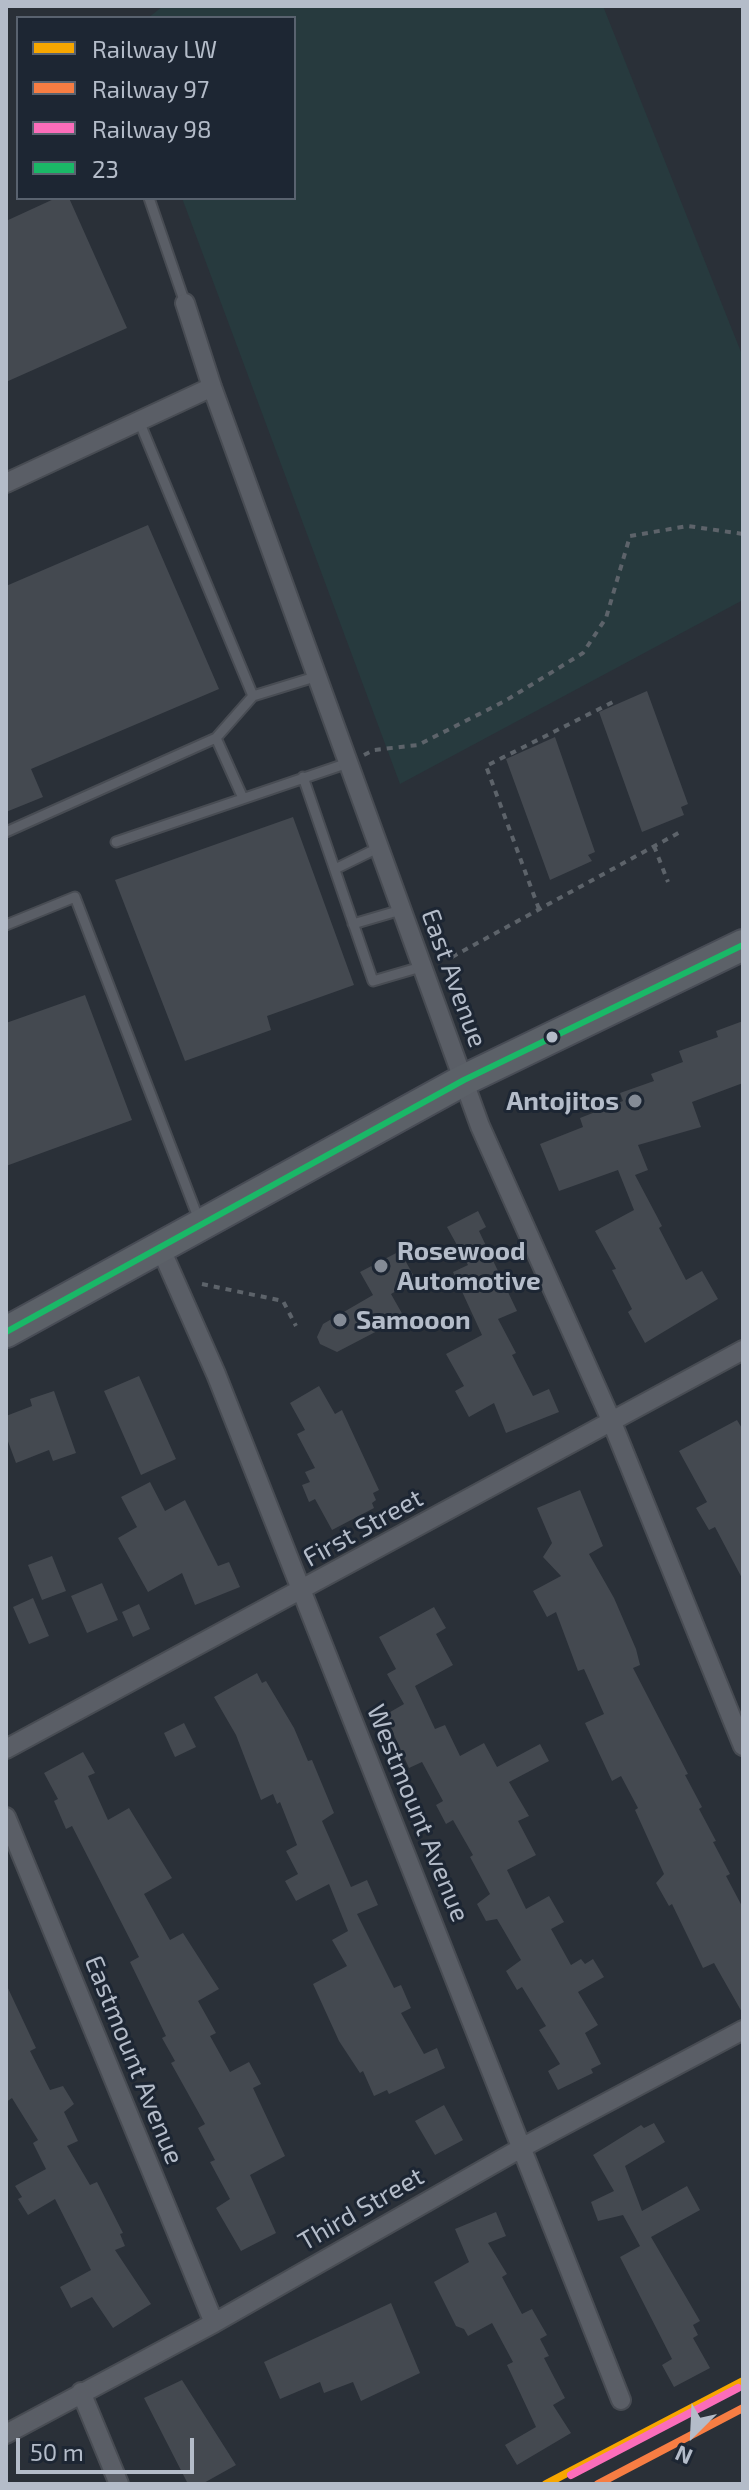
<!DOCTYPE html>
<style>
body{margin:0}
#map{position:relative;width:749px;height:2490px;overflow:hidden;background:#2a3038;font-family:"Exo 2",sans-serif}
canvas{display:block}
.frame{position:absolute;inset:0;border:8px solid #b4bcc9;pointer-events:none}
.legend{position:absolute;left:16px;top:16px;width:280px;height:184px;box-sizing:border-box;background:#1d2633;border:2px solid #59626f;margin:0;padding:10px 14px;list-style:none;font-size:24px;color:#b4bcc9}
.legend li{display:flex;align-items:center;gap:16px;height:40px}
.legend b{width:40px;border:2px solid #59626f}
.north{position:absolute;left:653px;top:2394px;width:80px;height:80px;-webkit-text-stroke:6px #1d2633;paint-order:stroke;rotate:204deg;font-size:22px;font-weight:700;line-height:32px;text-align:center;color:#b4bcc9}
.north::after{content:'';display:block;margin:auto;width:28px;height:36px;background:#b4bcc9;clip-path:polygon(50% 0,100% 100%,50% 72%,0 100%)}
.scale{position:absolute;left:16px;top:2438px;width:178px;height:36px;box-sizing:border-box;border:4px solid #b4bcc9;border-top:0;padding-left:10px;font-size:24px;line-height:28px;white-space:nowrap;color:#b4bcc9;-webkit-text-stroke:6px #1d2633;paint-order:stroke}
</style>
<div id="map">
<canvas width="749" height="2490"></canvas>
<div class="frame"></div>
<ul class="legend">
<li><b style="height:10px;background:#f7a600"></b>Railway LW</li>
<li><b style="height:10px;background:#f77d43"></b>Railway 97</li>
<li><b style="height:10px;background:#fb6dba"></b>Railway 98</li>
<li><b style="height:10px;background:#1ab867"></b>23</li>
</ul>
<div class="north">N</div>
<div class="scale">50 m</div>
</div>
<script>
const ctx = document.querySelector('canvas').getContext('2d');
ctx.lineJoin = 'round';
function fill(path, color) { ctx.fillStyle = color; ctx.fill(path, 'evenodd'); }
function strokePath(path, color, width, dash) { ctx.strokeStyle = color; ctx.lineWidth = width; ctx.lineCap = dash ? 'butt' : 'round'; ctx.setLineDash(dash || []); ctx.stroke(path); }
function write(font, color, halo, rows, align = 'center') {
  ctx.font = font + ' "Exo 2",sans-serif'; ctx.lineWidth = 6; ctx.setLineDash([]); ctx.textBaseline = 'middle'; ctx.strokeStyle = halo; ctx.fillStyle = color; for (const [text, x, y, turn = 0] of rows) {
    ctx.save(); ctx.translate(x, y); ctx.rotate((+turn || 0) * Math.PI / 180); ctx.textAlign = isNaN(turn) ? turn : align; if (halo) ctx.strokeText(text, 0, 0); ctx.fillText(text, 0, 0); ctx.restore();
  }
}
const green = new Path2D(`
 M163,6h440l140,351v243l-343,184 -218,-586h112v-180h-146z`);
const building = new Path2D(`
 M56,198h13l58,130 -121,54v-161z
 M148,525l71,164 -188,80 12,28 -37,15v-226z
 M647,691l41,113 -7,3 3,8 -42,17 -43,-120z
 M555,737l40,115 -7,3 4,6 -42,19 -44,-121z
 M293,817l61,168 -87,31 4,14 -86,31 -70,-181z
 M85,995l47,125 -126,46v-143z
 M743,1021v62l-51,19 9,25 -63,18 10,25 -13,5 27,51 -3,2 27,52 16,-9 16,28 -73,44 -17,-31 4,-3 -20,-39 4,-1 -21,-38 39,-21 -16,-40 -59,21 -19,-47 43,-17 -3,-9 43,-17 -3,-8 34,-12 -3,-7 32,-12 -4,-11 39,-14 -2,-6z
 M478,1211l8,16 -7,4 38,80 -19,8 18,34 -4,2 21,41 16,-7 10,23 -53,21 -12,-30 -25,14 -14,-26 9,-5 -18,-32 36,-19 -29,-63 15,-7 -21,-38z
 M400,1251l16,29 -25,14 13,23 -67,35 -17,-8 -3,-7 6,-13 50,-29 -13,-23z
 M139,1376l37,83 -35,16 -37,-84z
 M319,1386l16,28 7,-4 37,80 -6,3 3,7 -4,3 2,5 -42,22 -17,-31 -6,3 -7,-17 8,-3 -5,-10 10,-4 -18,-34 8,-4 -15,-27z
 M54,1391l22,62 -23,8 -4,-11 -33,13 -10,-27v-20l26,-10 -2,-7z
 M737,1420l6,10v150l-28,-53 -6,3 -13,-22 11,-6 -28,-51z
 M150,1482l15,29 20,-11 33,66 11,-4 11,25 -45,18 -13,-32 -34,19 -30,-54 19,-11 -16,-30z
 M580,1490l23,56 -14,8 25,44 22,51 4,16 -7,3 55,106 -3,1 17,32 -3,2 17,32 -3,1 17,32 -4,2 17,32v106l-29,-51 -11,5 -31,-64 -3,2 -13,-23 8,-9 -29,-64 3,-2 -17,-32 -9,5 -27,-58 19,-9 -20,-45 -6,2 -22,-59 -9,5 -14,-26 28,-15 -18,-19 9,-14 -15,-35z
 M52,1556l14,35 -24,9 -14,-35z
 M102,1583l16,37 -31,13 -16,-37z
 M33,1598l16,38 -20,8 -16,-37z
 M139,1604l11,25 -17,8 -11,-25z
 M434,1607l12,21 -10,6 17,31 -38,21 20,43 10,-4 15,31 24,-13 13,24 43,-23 9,17 -40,21 20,34 -11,5 18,34 -29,15 19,39 23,-13 15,26 -13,7 20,36 10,-6 4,5 8,-5 11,18 -26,15 20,33 -13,8 16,31 -10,5 2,4 -35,17 -10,-19 12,-7 -21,-34 7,-4 -24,-39 -5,3 -11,-19 15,-11 -24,-41 -11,2 -9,-17 13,-10 -20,-37 3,-2 -20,-35 -7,4 -10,-19 7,-4 -21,-39 -13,6 -24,-53 19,-11 -17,-30 9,-5 -17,-32z
 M257,1673l5,10 4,-2 28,47 14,33 4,-1 22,53 -12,8 29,66 16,-7 11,25 -21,9 37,74 7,-3 10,23 -10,5 23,41 13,-6 8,20 -56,26 -2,-4 -13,6 -11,-25 -3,2 -21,-32 -26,-57 34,-18 -15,-26 16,-9 -19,-47 -33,17 -11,-20 13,-7 -12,-23 11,-6 -17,-43 -3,2 -4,-10 -12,6 -25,-65 -22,-38z
 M184,1723l12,24 -21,10 -11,-24z
 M83,1752l12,21 -7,3 20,44 21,-12 43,70 -28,16 26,46 13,-7 36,56 -21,12 18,32 -6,3 20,36 19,-10 12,22 -8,4 32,68 -35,19 26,58 -35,18 -25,-43 14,-9 -20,-37 5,-2 -17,-32 7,-4 -34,-61 4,-2 -13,-23 4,-2 -36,-74 9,-5 -67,-131 -6,3 -12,-28 4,-2 -14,-26z
 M6,1984l30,64 -6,3 20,39 13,-4 11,18 -10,8 14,29 -11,5 23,39 7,-3 26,51 -3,1 5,12 -10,4 36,54 -38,24 -21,-31 -21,11 -11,-21 31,-17 -36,-71 -27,16 -10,-16 4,-2 -7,-11 31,-17 -13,-26 5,-3 -26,-42 -6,4z
 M444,2105l19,35 -28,15 -20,-34z
 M654,2123l11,19 -40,24 17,45 45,-25 13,24 -49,27 49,84 -7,4 5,10 -5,3 17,30 -36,19 -12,-22 10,-6 -52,-102 20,-11 -17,-31 -25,6 -7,-19 23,-11 -21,-36 48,-30 3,3z
 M496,2212l10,24 -18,7 19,31 -5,3 20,37 10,-5 15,26 -7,4 9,17 -5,2 21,40 -12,7 18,28 -54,32 -12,-20 31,-18 -29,-62 6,-3 -21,-39 -24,13 -4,-7 -8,-3 -22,-44 35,-20 -14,-33z
 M391,2303l29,70 -59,28 -8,-19 -29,11 -4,-11 -40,17 -16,-37z
 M182,2380l54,85 -34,19h-14l-44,-86z`);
const path = new Path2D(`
 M364,755l10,-5 44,-5 87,-44 78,-48 23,-35 24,-82 58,-10 55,8
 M654,846l14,36
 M539,909l-53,-143 131,-66
 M452,957l230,-126
 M202,1284l81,17 13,25`);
const service = new Path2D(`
 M149,198l36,105
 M139,421l114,275 -37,42 26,58
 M253,696l65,-20
 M303,777l70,204 48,-14
 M6,832l210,-94
 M116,842l232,-79
 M335,869l45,-22
 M353,924l48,-14
 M6,925l69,-28 124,323`);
const minor = new Path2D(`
 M185,303l27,84 268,739 131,294 132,326
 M6,483l206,-96
 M160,1247l56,127 405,1026
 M6,1749l737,-399
 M6,1817l208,506
 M81,2392l38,92
 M6,2434l208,-111 309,-176 220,-117`);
const primary = new Path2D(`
 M6,1332l458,-252 279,-135`);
const bus1 = new Path2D(`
 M6,1332l458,-252 279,-135`);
const rail1 = new Path2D(`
 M546,2484l197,-103`);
const rail2 = new Path2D(`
 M598,2484l145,-76`);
const rail3 = new Path2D(`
 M571,2475l167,-87`);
const markers = [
 [552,1037,7,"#b4bcc9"],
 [635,1101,8,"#848b96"],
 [381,1266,8,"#848b96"],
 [340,1320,8,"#848b96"]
];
const streetNames = [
 ["East Avenue",454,978,70],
 ["First Street",363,1528,-29],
 ["Westmount Avenue",418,1813,68],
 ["Eastmount Avenue",134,2060,68],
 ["Third Street",361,2209,-30]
];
const poiNames = [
 ["Antojitos",619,1101,"right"],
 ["Rosewood",397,1251],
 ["Automotive",397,1281],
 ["Samooon",356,1320]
];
fill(green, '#273a3e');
fill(building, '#444950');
strokePath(service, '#484c53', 13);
strokePath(minor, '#484c53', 22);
strokePath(primary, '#484c55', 34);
strokePath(path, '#5d636a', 4, [6, 6]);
strokePath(service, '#5a5e66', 9);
strokePath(minor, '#5a5e66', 18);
strokePath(primary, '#5c6168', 30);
strokePath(bus1, '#1ab867', 6);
strokePath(rail1, '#f7a600', 8);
strokePath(rail2, '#f77d43', 8);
strokePath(rail3, '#fb6dba', 8);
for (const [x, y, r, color] of markers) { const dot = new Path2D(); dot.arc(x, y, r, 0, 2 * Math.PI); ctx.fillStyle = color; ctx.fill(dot); strokePath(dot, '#1d2633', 3); }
write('26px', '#b4bcc9', '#1d2633', streetNames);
write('bold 26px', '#b4bcc9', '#1d2633', poiNames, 'left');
</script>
